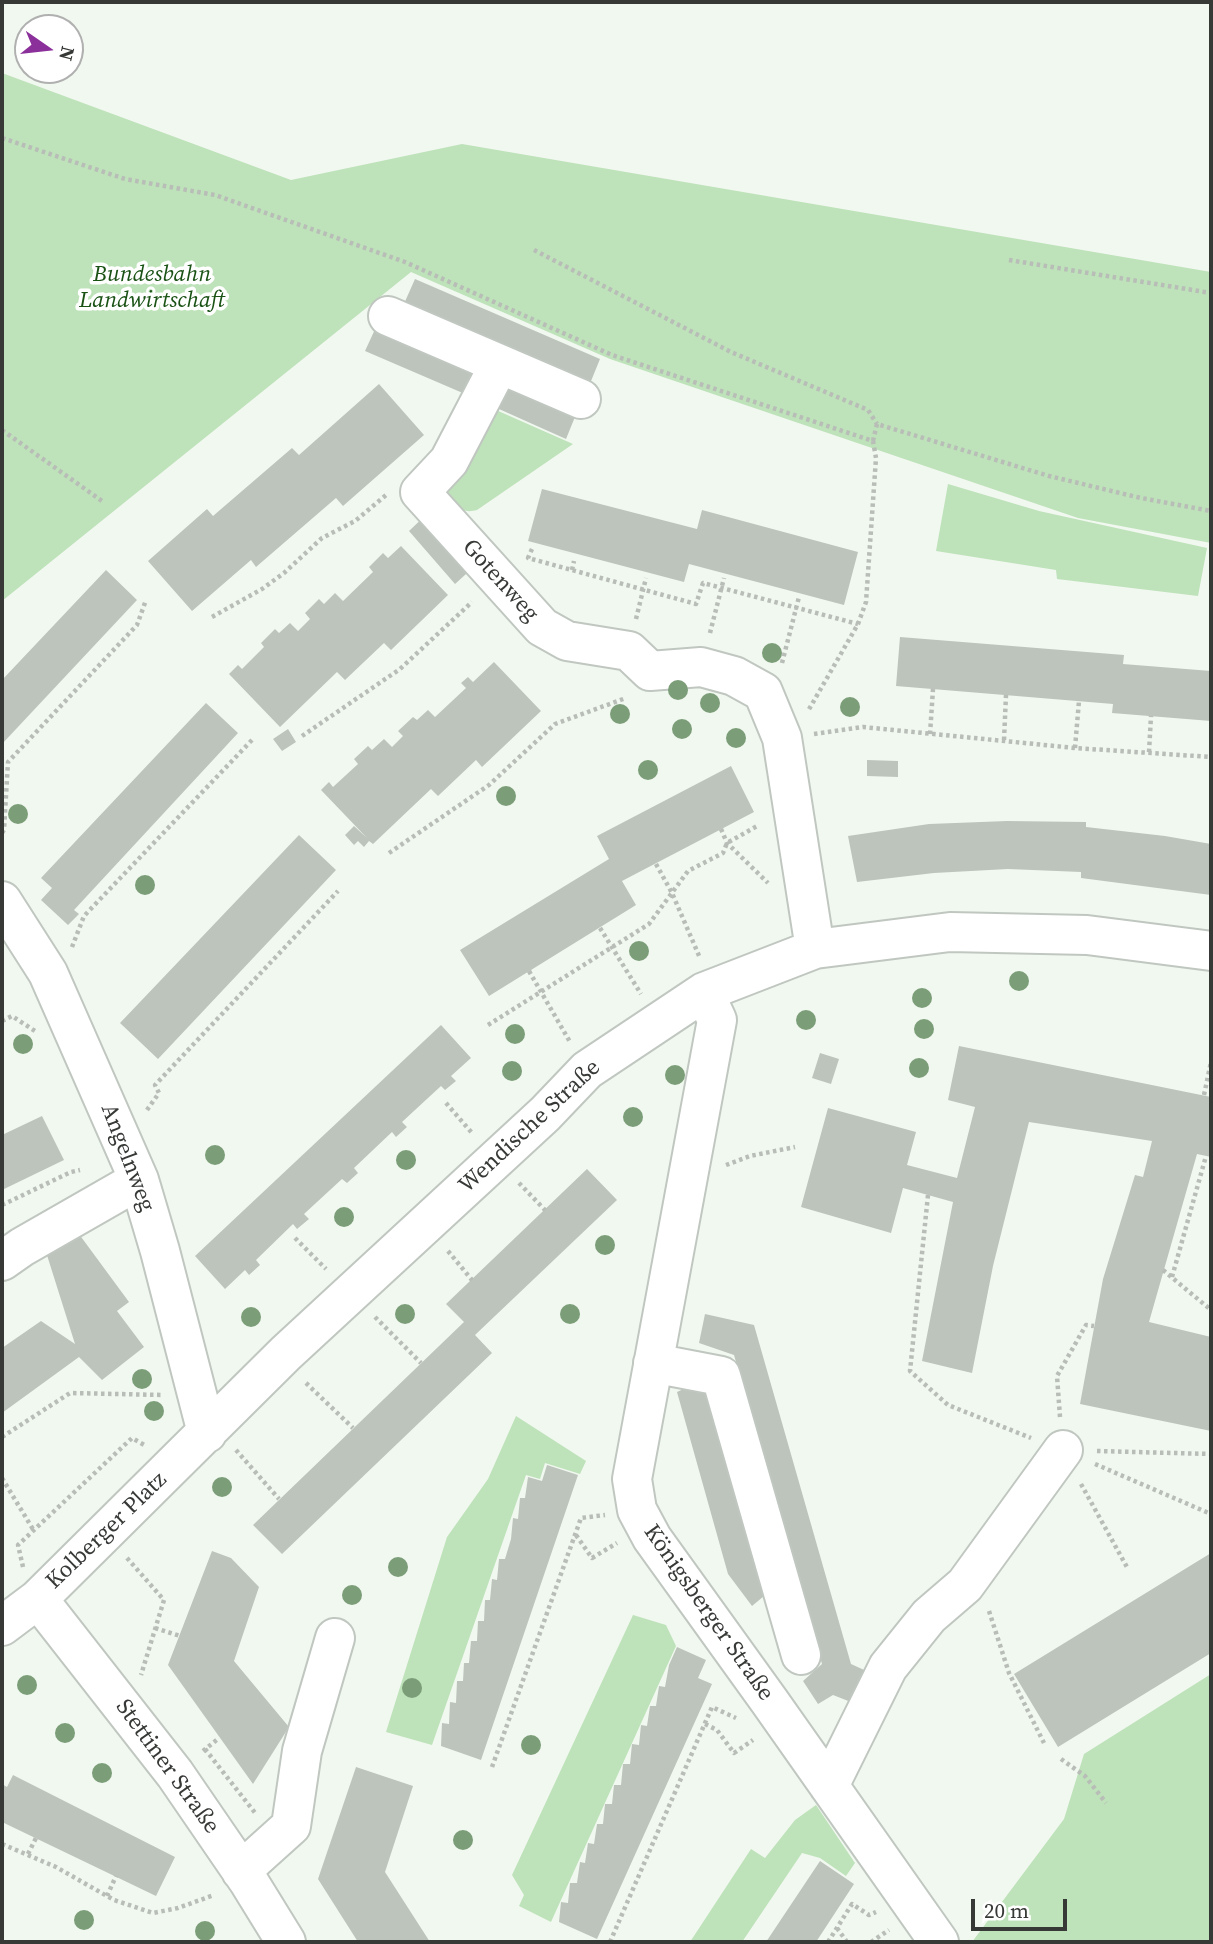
<!DOCTYPE html>
<meta charset="utf-8">
<style>
body{margin:0}
#map{position:relative;width:1213px;height:1944px;overflow:hidden;background:#f1f8f0;font-family:"Source Serif 4",serif}
canvas{display:block}
.frame{position:absolute;inset:0;border:4px solid #363936;pointer-events:none}
.north{position:absolute;left:14px;top:14px;width:70px;height:70px;box-sizing:border-box;background:#fff;border:2px solid #afb0af;border-radius:50%;rotate:104deg;font-size:19px;font-weight:700;line-height:28px;text-align:center;color:#363936}
.north::after{content:'';display:block;margin:auto;width:24px;height:32px;background:#8b2f9a;clip-path:polygon(50% 0,100% 100%,50% 72%,0 100%)}
.scale{position:absolute;left:971px;top:1899px;width:96px;height:32px;box-sizing:border-box;border:4px solid #363936;border-top:0;padding-left:9px;font-size:21px;line-height:24px;white-space:nowrap;color:#363936;-webkit-text-stroke:5px #fff;paint-order:stroke}
</style>
<div id="map">
<canvas width="1213" height="1944"></canvas>
<div class="frame"></div>
<div class="north">N</div>
<div class="scale">20 m</div>
</div>
<script>
const ctx = document.querySelector('canvas').getContext('2d');
ctx.lineJoin = 'round';
function fill(path, color) { ctx.fillStyle = color; ctx.fill(path, 'evenodd'); }
function strokePath(path, color, width, dash) { ctx.strokeStyle = color; ctx.lineWidth = width; ctx.lineCap = dash ? 'butt' : 'round'; ctx.setLineDash(dash || []); ctx.stroke(path); }
function write(font, color, halo, rows, align = 'center') {
  ctx.font = font + ' "Source Serif 4",serif'; ctx.lineWidth = 7; ctx.setLineDash([]); ctx.textBaseline = 'middle'; ctx.strokeStyle = halo; ctx.fillStyle = color; for (const [text, x, y, turn = 0] of rows) {
    ctx.save(); ctx.translate(x, y); ctx.rotate((+turn || 0) * Math.PI / 180); ctx.textAlign = isNaN(turn) ? turn : align; if (halo) ctx.strokeText(text, 0, 0); ctx.fillText(text, 0, 0); ctx.restore();
  }
}
const green = new Path2D(`
 M2,73l289,107 171,-36 749,128v271l-133,-25 -468,-159 -199,-87 -409,329z
 M496,410l77,34 -96,66c-15,4 -20,-3 -30,-14l3,-26z
 M948,484l91,27 168,37 -9,48 -141,-17 -1,-9 -120,-19z
 M516,1416l70,45 -6,13 -35,-11 -5,16 -14,-4 -94,270 -46,-13 61,-195 41,-58z
 M633,1615l33,10 10,21 -125,276 -32,-16 5,-11 -12,-20z
 M1211,1674v268h-239l92,-123 20,-65z
 M816,1805l39,58 -9,13 -26,-18 -18,-5 -60,89h-52l61,-93 14,9 30,-38z`);
const building = new Path2D(`
 M415,279l185,80 -11,27 -186,-80z
 M377,325l107,46 -12,26 -107,-46z
 M511,382l66,30 -11,27 -67,-30z
 M379,384l45,51 -81,71 -7,-8 -80,69 -5,-7 -59,51 -44,-50 59,-52 6,7 79,-68 7,7z
 M542,489l155,40 5,-19 156,42 -14,53 -155,-41 -5,18 -156,-41z
 M429,512l47,53 -21,19 -46,-53z
 M401,546l47,49 -57,55 -7,-7 -39,37 -8,-8 -57,55 -51,-53 9,-9 4,4 22,-22 -3,-4 14,-14 4,4 11,-10 8,8 12,-12 -5,-6 14,-14 5,5 11,-11 8,8 30,-29 -4,-5 14,-14 5,5z
 M106,570l31,30 -135,144v-64z
 M900,637l224,18 -1,9 88,7v50l-99,-8 1,-9 -217,-18z
 M494,662l47,49 -59,56 -6,-7 -38,36 -7,-7 -58,55 -4,-3 -5,6 -6,-6 -4,4 -9,-10 9,-9 13,12 -46,-48 8,-8 4,5 25,-23 -4,-5 14,-13 4,4 12,-11 8,8 11,-11 -5,-5 15,-14 4,3 11,-10 7,7 31,-29 -5,-5 7,-6 5,5z
 M206,703l32,30 -164,177 5,4 -11,11 -27,-25 11,-12 -11,-10z
 M288,729l8,13 -14,9 -9,-12z
 M867,760l31,1v16l-31,-1z
 M731,766l23,46 -132,69 14,24 -147,91 -29,-46 149,-91 -12,-23z
 M1007,821l79,1v5l79,9 46,8v51l-130,-17v-6l-73,-3 -74,4 -77,9 -9,-46 81,-12z
 M299,835l37,35 -178,189 -38,-36z
 M441,1025l30,33 -20,18 5,5 -11,9 -4,-4 -39,36 5,5 -11,10 -4,-5 -38,36 4,5 -11,10 -5,-4 -38,35 5,5 -12,10 -4,-5 -37,36 4,5 -11,10 -4,-5 -20,19 -30,-33z
 M959,1046l252,51v60l-14,-3 -48,168 62,15v94l-131,-27 23,-125 32,-104 8,2 9,-36 -123,-19 -36,144 -21,107 -50,-12 31,-159 -50,-14 -12,45 -90,-26 27,-99 88,24 -9,33 50,13 18,-71 -27,-7z
 M820,1053l19,6 -8,25 -19,-6z
 M42,1116l22,44 -62,30v-55z
 M587,1169l30,31 -142,135 17,18 -210,201 -29,-29 211,-203 -18,-18z
 M76,1230l53,72 -12,9 27,36 -42,33 -23,-23 -77,56v-65l39,-27 34,23 -29,-92z
 M705,1314l49,11 97,339 22,10 -12,32 -28,-11 -15,9 -15,-23 19,-17 -88,-309 -35,-12z
 M688,1387l16,3 60,206 -12,10 -24,-32 -51,-182z
 M547,1465l31,10 -97,285 -40,-14 1,-23 7,1 1,-22 6,1 1,-22h6l1,-18h5l2,-22h6l1,-20h6l1,-21h5l2,-21 5,1 2,-21h6l6,-20 2,-21 5,1 2,-21h5l3,-21 14,4z
 M212,1551l19,7 28,29 -25,74 55,66 -36,57 -85,-119z
 M1211,1553v100l-153,94 -44,-73z
 M677,1647l29,13 -8,18 14,6 -115,255 -38,-17 2,-20 7,1 2,-20h7l3,-21 5,1 3,-20 6,1 3,-20h6l2,-20h7l2,-19h7l2,-21h7l2,-20 7,1 2,-20 6,1 3,-20h6l3,-20 6,1 4,-22z
 M356,1767l57,19 -28,86 45,70h-72l-40,-63z
 M13,1775l162,82 -19,39 -154,-74v-38l5,3z
 M820,1861l34,23 -36,55 -2,3h-50z`);
const path = new Path2D(`
 M2,138l123,41 90,16 190,67 207,93 261,86 3,17 -10,144 -8,22 -50,87
 M534,250l197,102 137,58 9,14
 M1009,260l202,33
 M2,430l100,71
 M873,441l4,-17 172,52 92,22 70,13
 M532,549l-4,9 168,46 7,-21 155,41
 M572,570l2,-9
 M212,617l50,-28 22,-16 38,-35 33,-17 31,-26
 M636,619l10,-41
 M710,633l14,-55
 M782,663l17,-66
 M814,734l49,-7 212,21 136,9
 M930,734l3,-45
 M302,736l98,-67 72,-67
 M1004,740l2,-45
 M1075,748l4,-47
 M1149,752l2,-36
 M721,829l6,14 41,40
 M2,833l2,-3 4,-68 129,-137 9,-25
 M389,853l100,-68 66,-61 71,-26
 M656,864l16,29 28,65
 M600,928l41,66
 M72,947l12,-31 168,-176
 M529,971l41,71
 M2,1021l10,-5 23,15
 M488,1025l161,-101 39,-53 35,-18 4,-10 32,-18
 M1204,1095l7,-33
 M446,1103l26,30
 M147,1110l12,-17 -4,-8 183,-194
 M726,1165l24,-9 45,-9
 M519,1183l26,27
 M928,1195l-18,176 38,34 83,33
 M2,1205l69,-33 9,-2
 M295,1238l31,31
 M448,1251l24,29
 M1163,1270l48,40
 M1172,1277l34,-121
 M375,1317l46,46
 M306,1383l47,45
 M1060,1417l-3,-41 29,-51 8,1
 M2,1437l68,-44 93,2
 M236,1450l43,49
 M1097,1451l114,3
 M1095,1464l116,50
 M2,1478l32,53
 M1081,1484l47,85
 M576,1535l16,23 25,-15
 M127,1558l37,42 -23,75
 M23,1567l-5,-22 114,-107 14,8
 M989,1611l20,62 35,70
 M155,1628l25,8
 M705,1724l12,6 17,23 19,-13
 M205,1749l51,65
 M203,1751l16,-13
 M1061,1759l24,17 21,27
 M492,1767l89,-249 24,-3
 M2,1844l54,23 58,33 39,13 25,-5 36,-13
 M28,1854l8,-16
 M107,1896l9,-20
 M837,1928l10,14
 M610,1942l102,-235 24,11
 M828,1942l24,-38 17,11 7,-3
 M871,1942l18,-12`);
const minor = new Path2D(`
 M388,316l193,83
 M499,365l-50,96 -29,31 122,135 25,14 62,10 21,20 51,-4 33,9 29,16 19,46 33,211
 M2,901l46,72 91,207 21,71 47,182
 M704,992l13,28 -85,459 5,31 15,28 118,164 169,240
 M2,1261l20,-14 117,-67
 M653,1363l68,13 80,279
 M38,1599l137,175 74,108 37,60
 M2,1626l36,-27 248,-246 259,-239 42,-44 117,-78 111,-43 135,-17 137,3 124,16
 M829,1786l59,-119 41,-51 36,-31 98,-135
 M241,1871l50,-45 11,-75 33,-113`);
const trees = [
 [772,653],
 [678,690],
 [710,703],
 [850,707],
 [620,714],
 [682,729],
 [736,738],
 [648,770],
 [506,796],
 [18,814],
 [145,885],
 [639,951],
 [1019,981],
 [922,998],
 [806,1020],
 [924,1029],
 [515,1034],
 [23,1044],
 [919,1068],
 [512,1071],
 [675,1075],
 [633,1117],
 [215,1155],
 [406,1160],
 [344,1217],
 [605,1245],
 [405,1314],
 [570,1314],
 [251,1317],
 [142,1379],
 [154,1411],
 [222,1487],
 [398,1567],
 [352,1595],
 [27,1685],
 [412,1688],
 [65,1733],
 [531,1745],
 [102,1773],
 [463,1840],
 [84,1920],
 [205,1931]
];
const parkNames = [
 ["Bundesbahn",152,275],
 ["Landwirtschaft",152,301]
];
const streetNames = [
 ["Gotenweg",500,581,48],
 ["Wendische Straße",530,1127,-43],
 ["Angelnweg",127,1158,69],
 ["Kolberger Platz",107,1531,-44],
 ["Königsberger Straße",708,1613,55],
 ["Stettiner Straße",167,1767,54]
];
fill(green, '#bee2b9');
fill(building, '#bdc4bc');
strokePath(minor, '#c0c7c0', 42);
strokePath(path, '#b8bdb7', 4.5, [3.5, 3.5]);
strokePath(minor, '#fff', 38);
ctx.fillStyle = '#7b9d78';
for (const [x, y] of trees) { ctx.beginPath(); ctx.arc(x, y, 10, 0, 2 * Math.PI); ctx.fill(); }
write('italic 23px', '#1a5215', '#fff', parkNames);
write('23px', '#363936', '#fff', streetNames);
</script>
